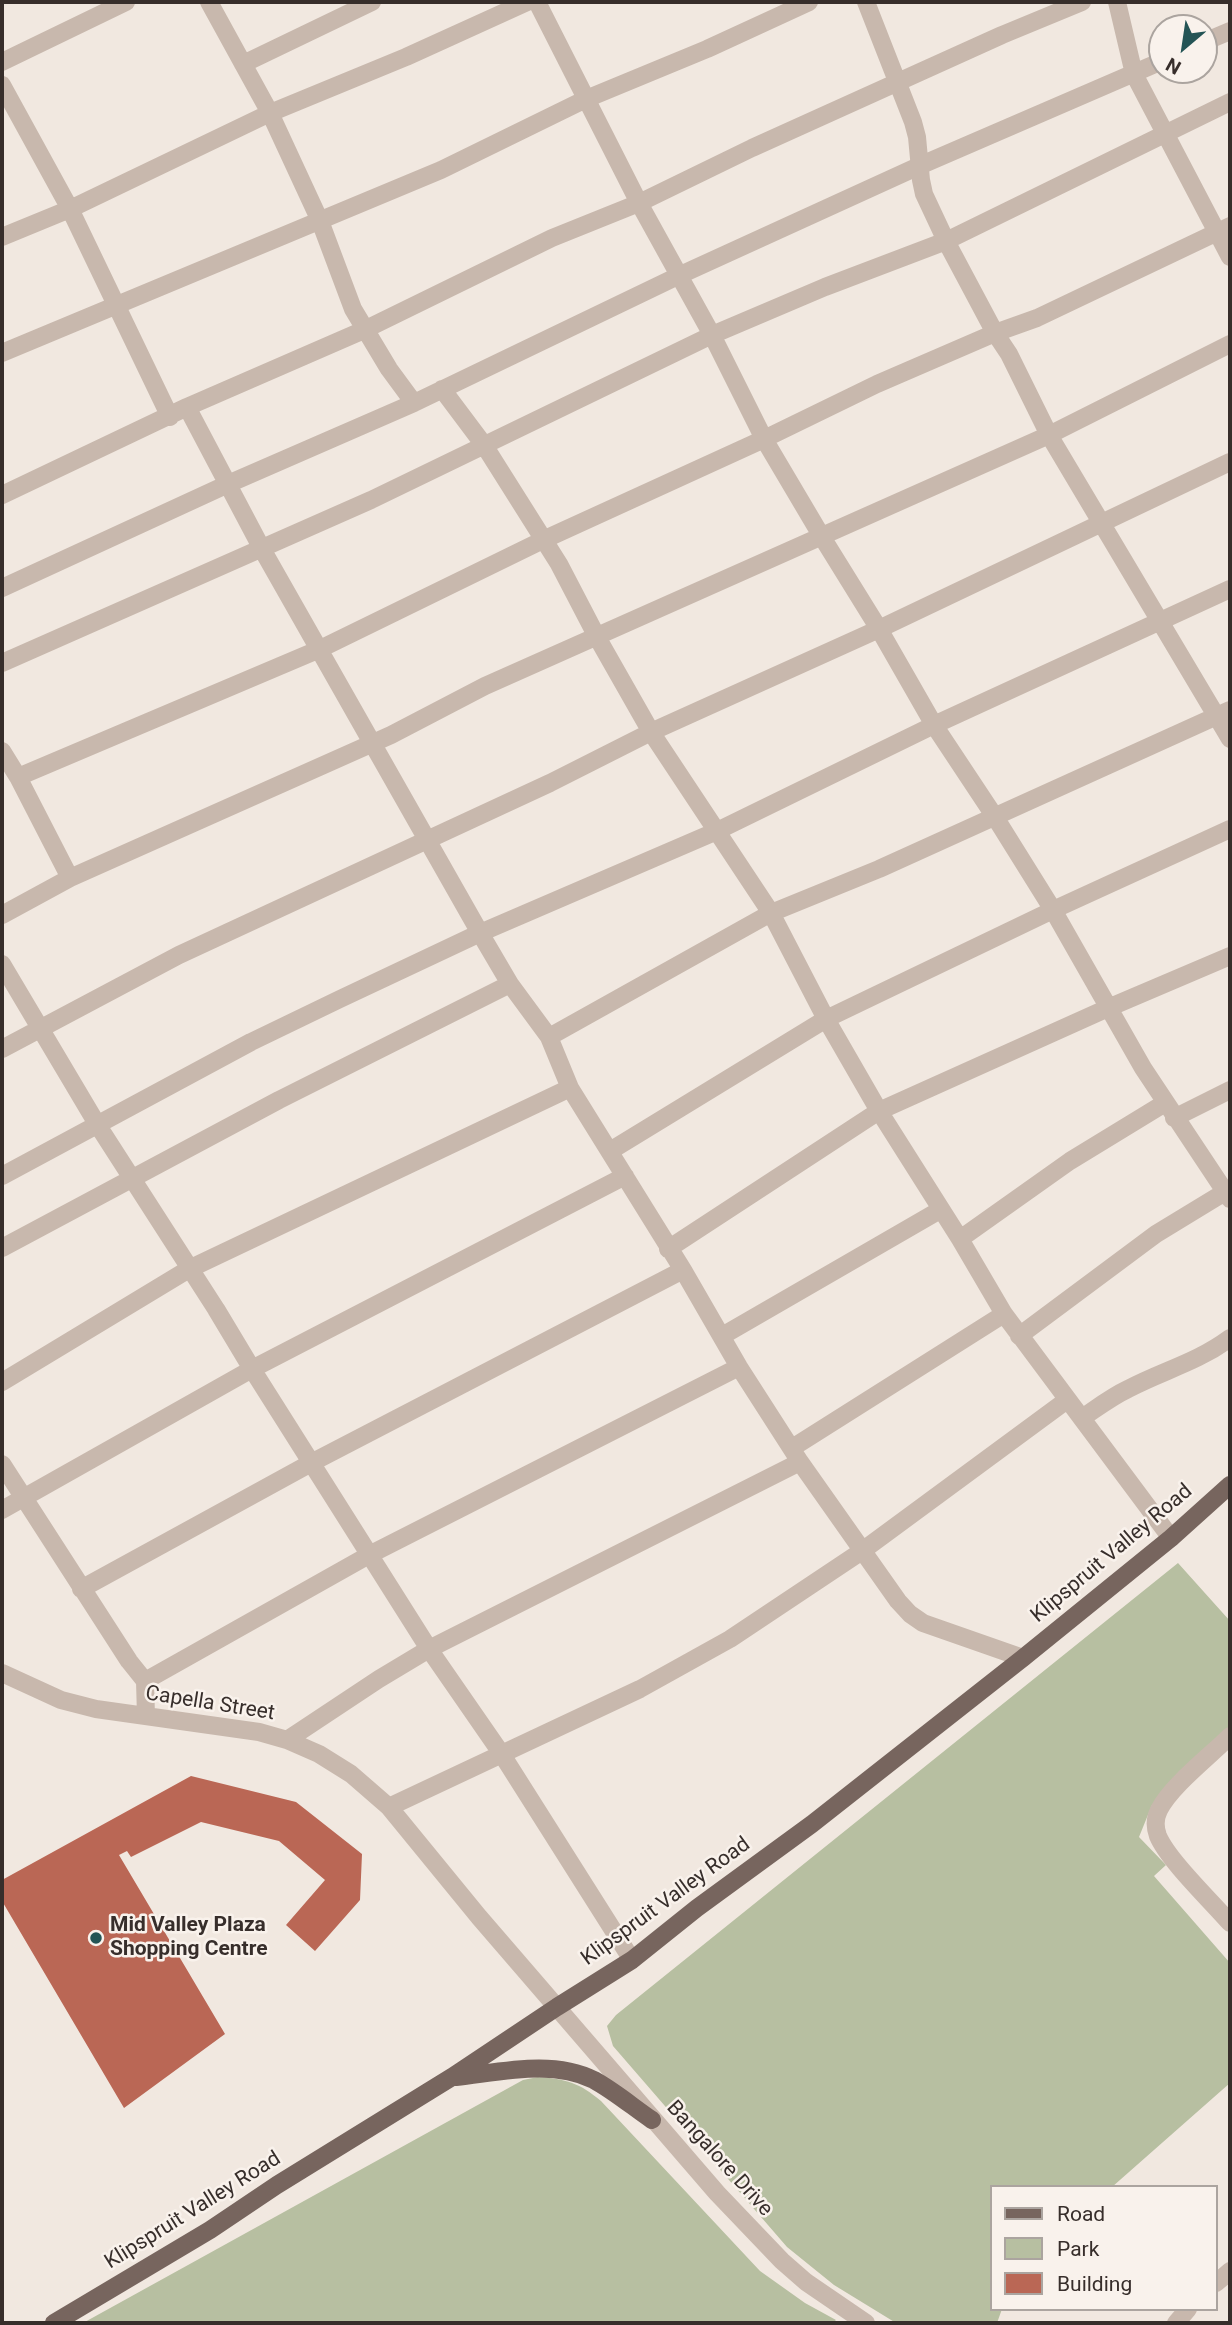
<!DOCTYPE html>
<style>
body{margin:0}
#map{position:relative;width:1232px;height:2325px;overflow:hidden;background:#f1e8e0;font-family:Roboto,sans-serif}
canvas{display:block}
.frame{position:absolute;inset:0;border:4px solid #372e2b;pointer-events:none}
.legend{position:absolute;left:990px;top:2185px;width:228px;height:126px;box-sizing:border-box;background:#f9f2ec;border:2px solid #aba49f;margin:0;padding:9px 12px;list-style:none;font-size:21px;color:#372e2b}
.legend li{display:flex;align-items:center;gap:14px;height:35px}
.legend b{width:35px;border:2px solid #aba49f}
.north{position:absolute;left:1148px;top:14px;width:70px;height:70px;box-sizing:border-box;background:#f9f2ec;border:2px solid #aba49f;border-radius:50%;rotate:209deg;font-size:19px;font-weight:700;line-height:28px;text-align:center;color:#372e2b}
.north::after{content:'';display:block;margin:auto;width:24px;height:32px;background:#245455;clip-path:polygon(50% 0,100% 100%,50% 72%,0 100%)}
</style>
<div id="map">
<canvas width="1232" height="2325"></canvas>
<div class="frame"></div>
<ul class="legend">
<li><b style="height:9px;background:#77655e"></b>Road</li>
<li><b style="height:19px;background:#b7bfa1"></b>Park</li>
<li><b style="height:19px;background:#ba6755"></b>Building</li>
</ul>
<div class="north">N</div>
</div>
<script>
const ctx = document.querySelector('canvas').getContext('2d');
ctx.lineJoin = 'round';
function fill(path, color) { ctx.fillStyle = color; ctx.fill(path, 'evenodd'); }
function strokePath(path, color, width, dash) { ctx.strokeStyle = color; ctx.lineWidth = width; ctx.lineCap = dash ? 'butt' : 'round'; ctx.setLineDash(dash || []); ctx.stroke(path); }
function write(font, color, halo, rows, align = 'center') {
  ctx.font = font + ' Roboto,sans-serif'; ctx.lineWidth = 5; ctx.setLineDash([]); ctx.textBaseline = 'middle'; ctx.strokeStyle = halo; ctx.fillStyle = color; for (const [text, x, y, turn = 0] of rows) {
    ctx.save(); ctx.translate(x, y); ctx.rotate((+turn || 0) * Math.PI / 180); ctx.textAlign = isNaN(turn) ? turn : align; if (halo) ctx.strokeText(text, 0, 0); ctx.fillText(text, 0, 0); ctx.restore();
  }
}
const green = new Path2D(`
 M1178,1563l52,58v105l-78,79 -13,32 27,28 -12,11 76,87v120l-118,104h-120v122h10l-5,14h-101l-62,-38 -47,-38 -174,-201 -6,-20 9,-11z
 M538,2077c28,2 42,6 63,24l159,170 45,32 31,17 -3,3h-750l440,-243z`);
const building = new Path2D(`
 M191,1776l105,26 66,52 -2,46 -45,51 -29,-26 39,-45 -46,-39 -78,-19 -70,35 -4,-6 -8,4 106,179 -101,74 -122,-207v-21z`);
const minor = new Path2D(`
 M209,2l61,111 50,108 33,88 36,60 25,34
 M537,2l102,201 73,132 52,104 58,98 57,92 55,96 61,92 58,93 90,158 87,131
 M866,2l47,120 4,15 4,43 3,14 22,47 49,92 14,21 40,81 181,304
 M1117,2l17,72 96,183
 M1204,42l26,-11
 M2,62l124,-60
 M243,64l129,-62
 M2,85l68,124 100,208
 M2,237l68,-28 200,-96 136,-56 121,-55
 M2,353l439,-183 145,-71 121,-50 102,-47
 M442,389l42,56 75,119 38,73 54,95 120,181 55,106 53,92 81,128 44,75 167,224
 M187,407l75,142 218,384 30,51 39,53 21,51 113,182 56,97 61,95 98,139 12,13 13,9 100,35
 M2,495l185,-88 177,-77 188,-92 87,-35 113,-55 250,-113 80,-33
 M2,588l226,-104 186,-81 264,-127 241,-110 243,-105
 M2,663l369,-163 341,-165 113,-48 121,-46 284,-139
 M2,751l16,26 52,101
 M18,777l302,-128 223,-109 221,-101 113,-55 118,-51 42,-15 193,-92
 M2,915l68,-37 321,-143 94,-49 564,-251 181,-91
 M2,964l95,160 119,185 36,60 177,280 72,104 131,207
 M549,1037l222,-124 108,-44 351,-159
 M2,1049l177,-94 371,-172 101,-51 228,-103 351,-167
 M1174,1118l56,-28
 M610,1151l216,-132 227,-109 177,-81
 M2,1176l249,-134 89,-43 140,-66 237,-102 217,-106 296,-136
 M960,1239l110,-78 95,-58
 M2,1248l277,-148 231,-116
 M668,1249l211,-138 229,-103 122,-52
 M722,1336l218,-126
 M1019,1336l137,-102 74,-45
 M2,1382l187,-113 381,-181
 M1082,1418c15,-10 29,-21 46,-29 36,-19 68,-26 102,-51
 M792,1448l212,-134
 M2,1464l127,197 16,20
 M2,1510l250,-141 373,-193
 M81,1589l230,-126 372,-193
 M2,1673l59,27 35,9 163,23 28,8 32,14 32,20 38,33 90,110 238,276 65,68 24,21 60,41
 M146,1716l-1,-35 224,-126 370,-188
 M1230,1736c-20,20 -59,50 -71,74 -4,8 -4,18 -1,26 10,24 54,66 72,87
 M287,1740l92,-61 50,-30 371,-187
 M389,1807l251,-118 90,-50 132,-88 205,-151
 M1216,2283l14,-12
 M1176,2323l12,-14`);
const major = new Path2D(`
 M456,2077c45,-5 97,-18 138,3 20,11 39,27 58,40
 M54,2323l156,-93 67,-45 175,-108 105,-70 75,-47 65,-52 115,-84 211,-166 148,-120 59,-53`);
const markers = [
 [96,1938,7,"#245455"]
];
const streetNames = [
 ["Klipspruit Valley Road",1112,1554,-40],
 ["Capella Street",210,1704,9],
 ["Klipspruit Valley Road",666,1902,-36],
 ["Bangalore Drive",719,2159,48],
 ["Klipspruit Valley Road",193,2211,-32]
];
const poiNames = [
 ["Mid Valley Plaza",110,1926],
 ["Shopping Centre",110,1950]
];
fill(green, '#b7bfa1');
fill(building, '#ba6755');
strokePath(minor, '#c8b8ad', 18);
strokePath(major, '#77655e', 18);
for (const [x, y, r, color] of markers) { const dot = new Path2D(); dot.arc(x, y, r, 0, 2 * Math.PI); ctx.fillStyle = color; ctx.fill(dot); strokePath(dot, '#f9f2ec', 2.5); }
write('21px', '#372e2b', '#f9f2ec', streetNames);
write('bold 21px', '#372e2b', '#f9f2ec', poiNames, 'left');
</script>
